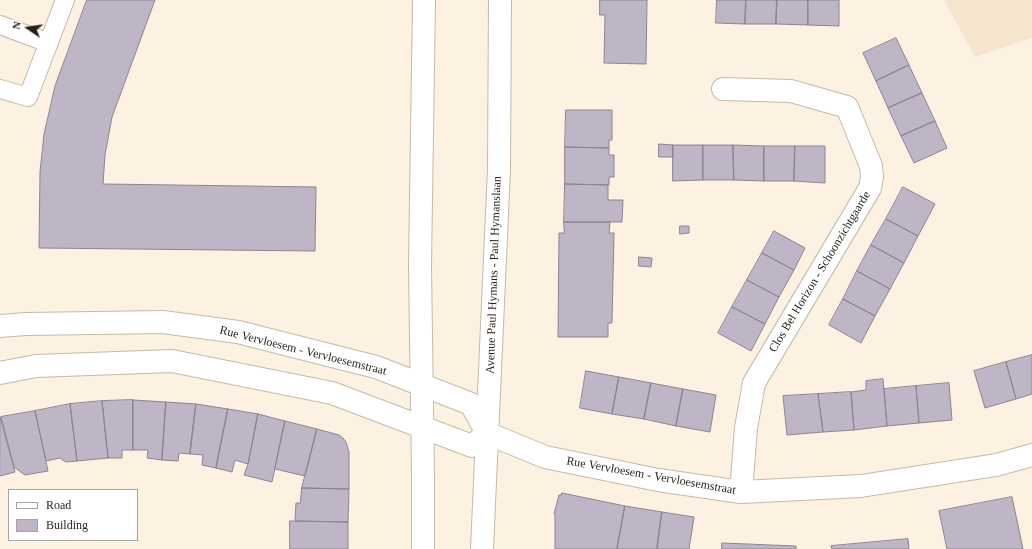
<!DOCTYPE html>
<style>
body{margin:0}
#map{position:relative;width:1032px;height:549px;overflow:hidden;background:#fdf1e1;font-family:"Times New Roman",serif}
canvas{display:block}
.legend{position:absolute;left:8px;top:489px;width:130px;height:52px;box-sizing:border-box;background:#fff;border:1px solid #a7a5a3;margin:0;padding:5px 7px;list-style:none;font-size:12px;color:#241f1a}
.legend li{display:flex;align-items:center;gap:8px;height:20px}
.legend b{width:20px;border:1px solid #a7a5a3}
.north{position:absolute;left:8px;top:8px;width:40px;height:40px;-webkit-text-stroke:3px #fff;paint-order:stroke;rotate:283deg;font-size:11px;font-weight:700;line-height:16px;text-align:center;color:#241f1a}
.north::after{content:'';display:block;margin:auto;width:14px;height:18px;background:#241f1a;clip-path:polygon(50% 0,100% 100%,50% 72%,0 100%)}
</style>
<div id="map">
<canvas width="1032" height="549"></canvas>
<ul class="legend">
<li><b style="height:5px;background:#fff"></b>Road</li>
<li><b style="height:11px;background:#beb6c7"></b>Building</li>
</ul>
<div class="north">N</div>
</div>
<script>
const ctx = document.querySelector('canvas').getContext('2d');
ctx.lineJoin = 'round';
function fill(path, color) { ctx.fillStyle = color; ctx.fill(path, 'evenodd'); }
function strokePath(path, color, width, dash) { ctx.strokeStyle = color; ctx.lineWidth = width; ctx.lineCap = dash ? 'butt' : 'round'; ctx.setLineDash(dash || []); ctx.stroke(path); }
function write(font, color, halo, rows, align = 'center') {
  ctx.font = font + ' "Times New Roman",serif'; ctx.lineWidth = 4; ctx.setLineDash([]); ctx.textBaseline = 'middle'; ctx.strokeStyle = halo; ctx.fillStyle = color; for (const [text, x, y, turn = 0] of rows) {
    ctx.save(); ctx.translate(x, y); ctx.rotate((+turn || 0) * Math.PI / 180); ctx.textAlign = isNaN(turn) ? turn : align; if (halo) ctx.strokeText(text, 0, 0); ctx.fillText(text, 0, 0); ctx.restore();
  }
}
const built = new Path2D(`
 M944,0h88v38l-57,19z`);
const building = new Path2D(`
 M87,0h68l-43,117 -7,38 -2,29 213,3 -1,64 -276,-3 1,-76 4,-38 11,-48z
 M600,0h47l-1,64 -42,-1 1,-48h-5z
 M717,0h29l-1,24 -29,-1z
 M746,0h31l-1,24h-31z
 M777,0h31v25l-32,-1z
 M808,0h31v26l-31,-1z
 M896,38l13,27 -33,16 -13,-28z
 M909,65l13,28 -34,15 -12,-27z
 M922,93l13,28 -34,15 -13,-28z
 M566,110h46v30h-3v8l-44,-1z
 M935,121l12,27 -33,15 -13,-27z
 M659,144l14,1v12h-14z
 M673,145h30v35l-30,1z
 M703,145h30l1,35h-31z
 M733,145l31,1v35l-30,-1z
 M764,146h31l-1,35h-30z
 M795,146h30v37l-31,-2z
 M565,147l44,1v7h5v22h-5v8l-44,-1z
 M565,184l43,1v15h15l-1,22h-58z
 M903,187l32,17 -17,32 -32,-17z
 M886,219l32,17 -14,27 -33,-18z
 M564,222h46l-1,11h5l-2,90h-4v14h-50l1,-104h5z
 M680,226h9v7l-9,1z
 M774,231l31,17 -11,22 -32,-17z
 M871,245l33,18 -14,26 -33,-18z
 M762,253l32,17 -15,27 -32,-17z
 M639,257l13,1 -1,9 -12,-1z
 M857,271l33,18 -15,27 -32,-17z
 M747,280l32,17 -14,27 -33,-17z
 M843,299l32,17 -14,27 -32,-18z
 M732,307l33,17 -14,27 -33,-18z
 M1032,355v39l-16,5 -10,-37z
 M1006,362l10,37 -31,9 -11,-37z
 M586,371l33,6 -7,37 -32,-6z
 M619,377l32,6 -7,36 -32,-5z
 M883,379l4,47 -33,4 -3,-38 15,-2v-9z
 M651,383l32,6 -7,37 -32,-7z
 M949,383l3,37 -33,3 -3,-37z
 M916,386l3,37 -32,3 -3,-37z
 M683,389l33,6 -6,37 -34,-6z
 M851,392l3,38 -31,2 -5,-38z
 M818,394l5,38 -36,3 -4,-39z
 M133,400l33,2 -4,58 -15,-2 1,-8h-15z
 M133,400v50h-11v8h-14l-6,-57z
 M102,401l6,57 -31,3 -7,-57z
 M166,402l30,2 -6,50 -11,-1 -1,8 -16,-1z
 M70,404l7,57 -11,1 -6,-4 -14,3 -11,-50z
 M196,404l32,5 -12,59 -14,-3 1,-10 -13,-1z
 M228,409l30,5 -10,50 -13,-4 -3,12 -16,-4z
 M35,411l13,60 -23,4 -11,-8 -13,-50z
 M258,414l27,7 -13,61 -28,-7 4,-11z
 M0,417l15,55 -15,4z
 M285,421l32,8 -12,47 -30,-7z
 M317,429l22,6 4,3 3,4 3,10v37l-47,-1z
 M302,488l47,1 -1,33 -53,-1 1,-18h4z
 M562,493l63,13 -8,43h-62v-35h-1l5,-19h2z
 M1012,497l11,52h-76l-8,-38z
 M625,506l37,6 -5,37h-40z
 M662,512l32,5 -5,32h-32z
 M290,521l58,1v27h-58z
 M908,539l1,10h-77l-1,-3z
 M722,543l74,3v3h-74z`);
const lane = new Path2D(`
 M0,25l49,18
 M0,89l28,8 37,-97`);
const street = new Path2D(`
 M723,89l68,2 56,16 24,59 1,11 -2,11 -116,195 -8,45 -5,64
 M487,433l58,24 113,23 83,12 120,-6 135,-21 36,-10`);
const secondary = new Path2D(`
 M0,326l26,-2 137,-2 75,10 138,35 95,37 16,29
 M0,373l36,-7 136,-5 160,32 140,53 15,-13
 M423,549v-73l-3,-210 4,-266
 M482,549l17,-380 1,-169`);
const streetNames = [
 ["Clos Bel Horizon - Schoonzichtgaarde",820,272,-59],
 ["Avenue Paul Hymans - Paul Hymanslaan",494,275,-88],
 ["Rue Vervloesem - Vervloesemstraat",303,351,14],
 ["Rue Vervloesem - Vervloesemstraat",651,476,10]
];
fill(built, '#f5e4ce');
fill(building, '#beb6c7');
strokePath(building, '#8c8493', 1);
strokePath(lane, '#c5b9aa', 20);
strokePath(street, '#c5b9aa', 24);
strokePath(secondary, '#c5b9aa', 24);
strokePath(lane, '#fff', 18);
strokePath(street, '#fff', 22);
strokePath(secondary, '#fff', 22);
write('12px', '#241f1a', '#fff', streetNames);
</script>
